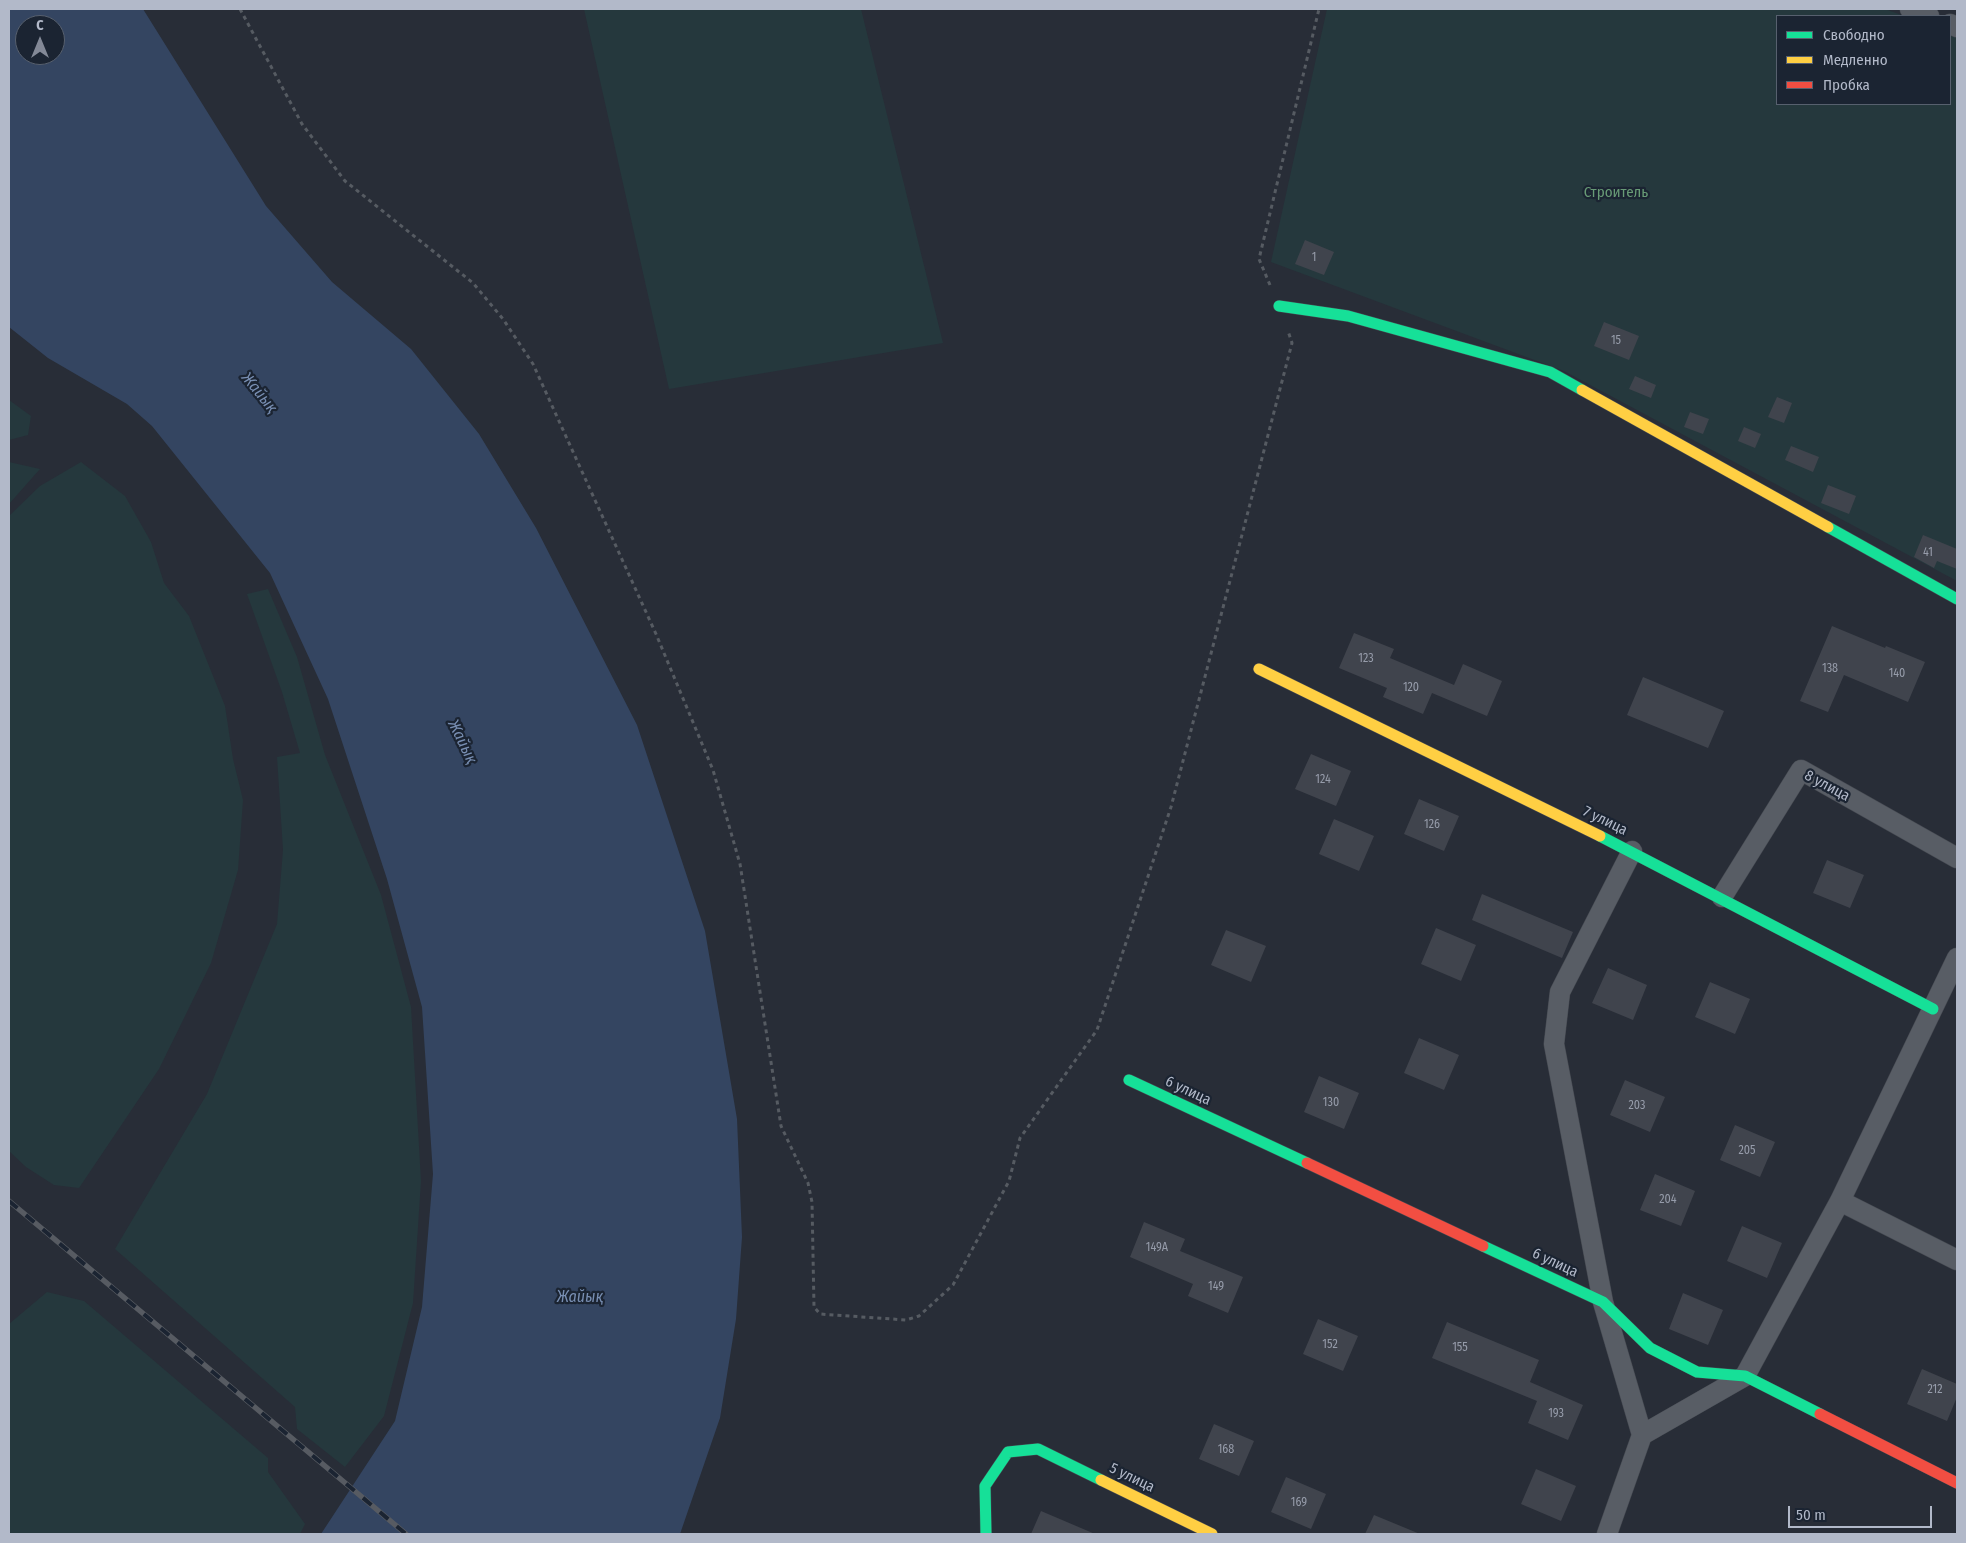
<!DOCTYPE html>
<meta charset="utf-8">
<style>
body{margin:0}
#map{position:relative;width:1966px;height:1543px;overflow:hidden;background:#282d37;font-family:"Fira Sans Condensed",sans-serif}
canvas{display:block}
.frame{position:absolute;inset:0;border:10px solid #b2b9c9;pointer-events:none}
.legend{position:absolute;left:1776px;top:15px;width:175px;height:90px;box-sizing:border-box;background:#1b2432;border:1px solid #57606e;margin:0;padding:6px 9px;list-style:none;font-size:15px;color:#b2b9c9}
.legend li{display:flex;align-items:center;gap:10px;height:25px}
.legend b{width:25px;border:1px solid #57606e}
.north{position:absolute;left:15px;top:15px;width:50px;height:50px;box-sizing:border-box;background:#1b2432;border:1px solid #57606e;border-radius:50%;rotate:0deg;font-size:14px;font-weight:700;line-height:20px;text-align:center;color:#b2b9c9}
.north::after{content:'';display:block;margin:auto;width:18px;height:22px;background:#828896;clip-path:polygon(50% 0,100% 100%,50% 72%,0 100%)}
.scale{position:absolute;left:1788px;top:1506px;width:144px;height:22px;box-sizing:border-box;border:2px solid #b2b9c9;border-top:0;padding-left:6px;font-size:15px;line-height:18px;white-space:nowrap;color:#b2b9c9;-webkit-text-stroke:4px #1b2432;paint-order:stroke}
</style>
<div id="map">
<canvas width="1966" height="1543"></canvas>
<div class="frame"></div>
<ul class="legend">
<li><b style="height:6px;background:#16e098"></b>Свободно</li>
<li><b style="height:6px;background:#ffcf43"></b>Медленно</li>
<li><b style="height:6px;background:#f24e42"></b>Пробка</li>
</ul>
<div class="north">С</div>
<div class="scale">50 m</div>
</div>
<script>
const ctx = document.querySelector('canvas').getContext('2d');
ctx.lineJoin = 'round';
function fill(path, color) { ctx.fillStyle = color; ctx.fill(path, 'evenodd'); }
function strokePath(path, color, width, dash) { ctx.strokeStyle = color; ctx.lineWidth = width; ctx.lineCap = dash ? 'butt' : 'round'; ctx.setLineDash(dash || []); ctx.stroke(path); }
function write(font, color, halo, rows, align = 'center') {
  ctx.font = font + ' "Fira Sans Condensed",sans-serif'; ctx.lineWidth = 4.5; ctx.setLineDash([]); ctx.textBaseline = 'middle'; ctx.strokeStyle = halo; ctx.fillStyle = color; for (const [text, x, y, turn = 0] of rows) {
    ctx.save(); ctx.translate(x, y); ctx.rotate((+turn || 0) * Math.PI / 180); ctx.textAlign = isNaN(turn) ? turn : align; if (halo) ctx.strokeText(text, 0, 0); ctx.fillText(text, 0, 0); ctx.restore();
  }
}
const green = new Path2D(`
 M584,9h277l82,334 -274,46z
 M1327,9h558l19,7h-127v88h173v-70l7,3v544l-393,-210 -293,-109z
 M9,400l22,16 -3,19 -19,5z
 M9,462l31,7 -31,35z
 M81,462l44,34 26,46 13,41 25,33 36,90 8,53 10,41 -5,70 -27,93 -52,106 -80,119 -25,-3 -28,-18 -17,-16v-635l31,-30z
 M268,589l29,68 28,98 56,140 30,112 10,174 -8,122 -29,113 -39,51 -48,-38 -2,-22 -180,-158 92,-155 70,-170 6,-74 -6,-93 23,-4 -18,-61 -35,-98z
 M47,1292l37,9 184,157v14l37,52 -5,10h-291v-210z`);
const water = new Path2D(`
 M9,9h134l123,197 66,76 79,67 68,85 57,94 101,197 68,206 32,188 5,118 -6,82 -16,99 -40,116h-359l74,-113 27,-114 11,-133 -11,-167 -35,-128 -59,-180 -58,-126 -118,-147 -25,-22 -79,-46 -39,-31zM25,25h30v30h-30z`);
const building = new Path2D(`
 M1305,240l29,12 -10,23 -29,-11z
 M1604,322l35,14 -10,24 -35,-14z
 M1635,376l21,9 -5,13 -22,-9z
 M1777,397l15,6 -8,20 -16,-6z
 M1690,412l19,7 -6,15 -19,-7z
 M1744,427l17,7 -6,14 -17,-7z
 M1791,446l28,11 -6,15 -28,-12z
 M1828,485l28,11 -7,18 -28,-11z
 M1923,535l34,14v20l-20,-8 -3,7 -20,-11z
 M1832,626l53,22 1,-2 39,16 -17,40 -64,-27 -16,37 -28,-11z
 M1354,633l40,16 -4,9 64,27 9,-21 39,17 -15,35 -55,-23 -9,21 -40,-17 4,-9 -48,-20z
 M1643,677l81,34 -16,37 -81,-33z
 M1311,754l40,17 -15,35 -41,-17z
 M1419,799l40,17 -15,35 -40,-17z
 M1334,819l40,17 -15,35 -40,-17z
 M1827,860l37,15 -14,33 -37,-15z
 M1482,894l91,38 -11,26 -90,-38z
 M1436,928l40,17 -15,36 -40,-17z
 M1226,930l40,16 -15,36 -40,-17z
 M1608,968l39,17 -14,35 -41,-17z
 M1710,982l40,17 -15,35 -40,-17z
 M1419,1038l40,17 -15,35 -40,-17z
 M1319,1076l40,17 -15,36 -40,-17z
 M1625,1080l40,17 -15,35 -40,-17z
 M1735,1125l40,17 -15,35 -40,-17z
 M1655,1174l40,17 -14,35 -41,-16z
 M1144,1222l41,17 -5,12 63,26 -15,36 -40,-17 5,-12 -63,-27z
 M1742,1226l40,17 -15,35 -40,-17z
 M1683,1293l40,17 -15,35 -39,-16z
 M1318,1319l40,17 -15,35 -40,-17z
 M1447,1322l92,38 -9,22 53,23 -15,35 -40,-17 9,-22 -105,-43z
 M1922,1369l35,15v13l-10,24 -40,-17z
 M1214,1424l40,17 -15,35 -40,-17z
 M1536,1469l40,17 -15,35 -40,-17z
 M1286,1477l40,17 -15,35 -40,-17z
 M1041,1511l54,23h-64z
 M1374,1515l46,19h-55z`);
const path = new Path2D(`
 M240,9l62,115 43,57 128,102 30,36 30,45 123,270 57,136 27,94 41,262 27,57 4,19 2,105 6,7 86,6 13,-4 34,-31 56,-104 11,-43 77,-108 74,-223 121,-464 -4,-12
 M1270,285l-11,-26 60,-250`);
const street = new Path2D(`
 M1910,9l19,7
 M1950,24l7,3
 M1722,897l79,-127 156,88
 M1840,1201l117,59
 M1642,1435l103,-59 95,-175 117,-243
 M1607,1534l35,-99 -39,-133 -49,-258 6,-52 72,-141`);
const fast = new Path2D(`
 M1279,306l69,10 202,56 32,18
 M1828,527l129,72
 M1600,836l333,173
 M1129,1080l178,83
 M1483,1246l120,56 47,46 47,24 48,4 75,38
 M986,1534l-1,-48 23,-34 30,-3 63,31`);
const slow = new Path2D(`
 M1582,390l246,137
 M1259,669l341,167
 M1101,1480l111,54`);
const jam = new Path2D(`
 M1307,1163l176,83
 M1820,1414l137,69`);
const rail = new Path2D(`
 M9,1201l397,333`);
const numberNames = [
 ["1",1314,258],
 ["15",1616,341],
 ["41",1928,553],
 ["123",1366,659],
 ["138",1830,669],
 ["140",1897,674],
 ["120",1411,688],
 ["124",1323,780],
 ["126",1432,825],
 ["130",1331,1103],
 ["203",1637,1106],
 ["205",1747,1151],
 ["204",1668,1200],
 ["149А",1157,1248],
 ["149",1216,1287],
 ["152",1330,1345],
 ["155",1460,1348],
 ["212",1935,1390],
 ["193",1556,1414],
 ["168",1226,1450],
 ["169",1299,1503]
];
const parkNames = [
 ["Строитель",1616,193]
];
const streetNames = [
 ["8 улица",1827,786,28],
 ["7 улица",1605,821,26],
 ["6 улица",1188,1091,25],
 ["6 улица",1555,1263,25],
 ["5 улица",1132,1478,26]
];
const waterNames = [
 ["Жайық",259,393,51],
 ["Жайық",462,742,64],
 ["Жайық",580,1298]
];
fill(green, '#25383d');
fill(water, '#344561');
fill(building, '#40444d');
strokePath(street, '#444850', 21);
strokePath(fast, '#444850', 12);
strokePath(slow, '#444850', 12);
strokePath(jam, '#444850', 12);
strokePath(path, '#565b62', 3, [4, 4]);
strokePath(street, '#585d65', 20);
strokePath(fast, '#16e098', 11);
strokePath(slow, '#ffcf43', 11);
strokePath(jam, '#f24e42', 11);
strokePath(rail, '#575b62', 5.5);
strokePath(rail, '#1b2432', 4, [11]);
write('12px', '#969caa', null, numberNames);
write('15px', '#689b76', '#1b2432', parkNames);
write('15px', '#b2b9c9', '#1b2432', streetNames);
write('italic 16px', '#788eb2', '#1b2432', waterNames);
</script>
